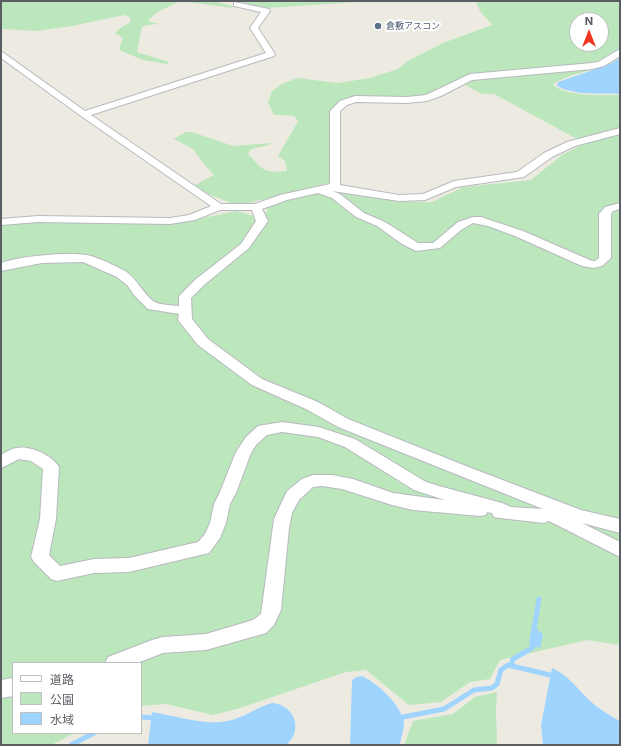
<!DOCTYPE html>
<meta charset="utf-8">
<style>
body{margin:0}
#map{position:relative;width:621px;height:746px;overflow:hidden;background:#edebe1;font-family:Inter,"Noto Sans JP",sans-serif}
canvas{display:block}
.frame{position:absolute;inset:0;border:2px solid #5a5e63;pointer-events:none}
.legend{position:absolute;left:12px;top:662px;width:130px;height:72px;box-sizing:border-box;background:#fff;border:1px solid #bdbfc1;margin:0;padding:5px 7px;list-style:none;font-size:12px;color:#5a5e63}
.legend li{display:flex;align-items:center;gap:8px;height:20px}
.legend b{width:20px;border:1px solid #bdbfc1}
.north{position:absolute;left:569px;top:12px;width:40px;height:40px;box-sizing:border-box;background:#fff;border:1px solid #bdbfc1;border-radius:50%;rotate:0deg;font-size:11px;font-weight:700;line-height:16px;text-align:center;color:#5a5e63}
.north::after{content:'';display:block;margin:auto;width:14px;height:18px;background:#f13523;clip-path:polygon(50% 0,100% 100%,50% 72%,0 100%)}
</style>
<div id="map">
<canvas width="621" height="746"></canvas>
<div class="frame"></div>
<ul class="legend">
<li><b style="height:5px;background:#fff"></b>道路</li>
<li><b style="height:11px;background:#bce7bc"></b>公園</li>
<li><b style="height:11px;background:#9fd4ff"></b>水域</li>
</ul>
<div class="north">N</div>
</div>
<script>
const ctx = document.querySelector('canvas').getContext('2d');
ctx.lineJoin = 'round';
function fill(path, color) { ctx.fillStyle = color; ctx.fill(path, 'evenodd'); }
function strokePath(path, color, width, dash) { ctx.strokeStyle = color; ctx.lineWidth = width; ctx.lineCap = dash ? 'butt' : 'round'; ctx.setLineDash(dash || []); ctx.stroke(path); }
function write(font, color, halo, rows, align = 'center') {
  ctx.font = font + ' Inter,"Noto Sans JP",sans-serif'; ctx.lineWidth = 4; ctx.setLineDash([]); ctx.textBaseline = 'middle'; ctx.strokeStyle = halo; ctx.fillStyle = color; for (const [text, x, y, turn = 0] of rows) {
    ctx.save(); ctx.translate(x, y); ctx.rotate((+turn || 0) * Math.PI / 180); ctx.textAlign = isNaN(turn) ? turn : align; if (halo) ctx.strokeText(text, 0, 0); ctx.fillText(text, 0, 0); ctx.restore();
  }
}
const green = new Path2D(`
 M1,1h212l19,5 1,2 -53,-7 -24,12 -8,8 11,3 -12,1 -5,2 -5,25 29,9 3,1 -2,2 -24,-4 -22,-9 -2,-3 4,-10 -8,-5 5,-5 9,-5 2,-5 -7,-3 -52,11 -35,5 -36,-2z
 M236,1h137l-106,7z
 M475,1h145v56c-17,14 -47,14 -67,27 10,13 51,11 67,11v34l-43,10 -83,-45h-12l-17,-9 -46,13 -51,-1 -33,9 -6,77 -81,20 -14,1 -26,-10 -13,-9 19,-10 -10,-11 -11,-15 -19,-10 1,-1 11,-6h6l41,14 38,-3 -2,2 -18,4 -3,5c15,15 15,20 39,17l-2,-10 -7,-5 20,-35 -4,-5 -20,-1 -6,-13 4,-11 10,-7 15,-6 41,5 32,-5 28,-9 10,-8 35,-18 49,-18 -12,-14zM577,20h24v24h-24z
 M620,134v511l-33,-5 -87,20 -10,19 -20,3 -29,20 -32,3 -43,-35 -20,2 -106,36 -27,7 -47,-11 -25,2v-43h-128v70h62l-24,12h-50v-520l33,-4 141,3 61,-13 18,5 14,-5 -3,-5 46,-12 23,-4 20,2 43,10h35l31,-15 68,-7 31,-25 25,-13z
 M497,692l-1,18 1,35h-93l9,-24 40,-7 22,-17z`);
const water = new Path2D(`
 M620,58v36c-21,-1 -44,2 -63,-8l1,-4 6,-2 46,-16z
 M532,623l11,12 -3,13 -11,-4z
 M552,668c16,7 25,20 37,32 10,9 20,15 31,21v24h-77l-2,-20z
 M362,676c15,7 41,30 42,48 0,6 -3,14 -4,21h-50l2,-65 4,-3z
 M272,703c15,1 28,15 22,31 -1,4 -5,8 -7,11h-139l4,-33c25,4 55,15 80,8 14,-4 26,-13 40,-17z`);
const stream = new Path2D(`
 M534,630l5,-31
 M511,666l2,-7 19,-11 4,-6
 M141,717l15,1
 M398,718l46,-9 30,-19 18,-2 5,-4 4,-14 7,-5 46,11
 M71,745l23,-12`);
const minor = new Path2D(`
 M234,2l35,7 1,2 -12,17 17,26 -1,2 -183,59 130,89h34l25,-9 50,-11v-73l10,-10 15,-5 52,1 19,-2 44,-21 122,-11 6,-1 22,-13v7l-16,10 -12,3 -120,11 -31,16 -14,5 -20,2 -51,-1 -9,3 -7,6v74l59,10 24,-1 31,-13 63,-9 27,-19 23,-11 53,-14v6l-45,12 -23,11 -28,20 -68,10 -31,13 -26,1 -67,-10 8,3 24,19 21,9 33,21h15l25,-21 15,-5h8l42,14 69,30h3l4,-3v-44l6,-7 15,-4v6l-7,2 -2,3v44l-9,8 -8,2 -12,-2 -67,-30 -27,-10 -15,-3 -12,7 -21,18 -24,3 -14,-7 -25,-18 -21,-9 -24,-19 -14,-5 -31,7 -25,9 6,12 -19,27 -45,37 -13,13 1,21 16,20 54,40 56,23 30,17 123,49 110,42 39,9v14l-38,-10 38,19v15l-71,-36 -5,2 -44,-5 -6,-1 -2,-4 -5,-1 -1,3 -6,1 -67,-6 -21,-5 -50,-16 -20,-3 -9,1 -14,13 -7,13 -3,15 -8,82 -7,15 -8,8 -60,17 -43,3 -26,10h-32l3,-6 44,-17 11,-3 43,-3 47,-14 8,-6 13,-95 13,-28 15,-12 11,-4h19l21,4 40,14 52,7 -31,-10 -69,-43 -27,-10 -36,-5 -15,3 -11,10 -5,8 -15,40 -6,11 -4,19 -6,15 -11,15 -80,19 -35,1 -37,8 -6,-2 -17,-17 -3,-5 9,-38 3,-50 -12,-8 -12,-2 -18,9v-13c5,-3 10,-6 15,-7 14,-3 36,7 43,19l-3,52 -7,36 11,11 34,-7 35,-1 69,-16 7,-8 5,-11 4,-19 6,-12 16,-40 10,-15 12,-11 24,-4 37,5 36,12 71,43 13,4 63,17 9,4 32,2 -205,-82 -30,-17 -56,-25 -54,-40 -20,-25 1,-6 -31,-5 -14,-14 -6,-9 -11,-9 -34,-15 -41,1 -41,8v-8c20,-7 64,-11 85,-8 9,1 30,11 39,16 13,8 20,27 32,32 6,2 15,2 22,3v-9l2,-3 15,-15 45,-35 15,-23 -4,-11h-32l-25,10 -25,4 -132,-2 -37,3v-6l37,-3 132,2 19,-3 22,-9 -130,-90 -80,-58v-7l84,60 181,-58 -16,-25 11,-16 -27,-6z
 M13,678v18l-12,2v-18z`);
const markers = [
 [378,26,4,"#5c6f8a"]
];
const farServicenames = [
 ["倉敷アスコン",386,26]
];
fill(green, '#bce7bc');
fill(water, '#9fd4ff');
strokePath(stream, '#9fd4ff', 5);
strokePath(minor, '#b7b9be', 2);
fill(minor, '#fff');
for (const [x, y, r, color] of markers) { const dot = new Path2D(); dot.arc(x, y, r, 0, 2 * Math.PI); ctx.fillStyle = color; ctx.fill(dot); strokePath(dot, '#fff', 1.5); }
write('9px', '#4e5e75', '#fff', farServicenames, 'left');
</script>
